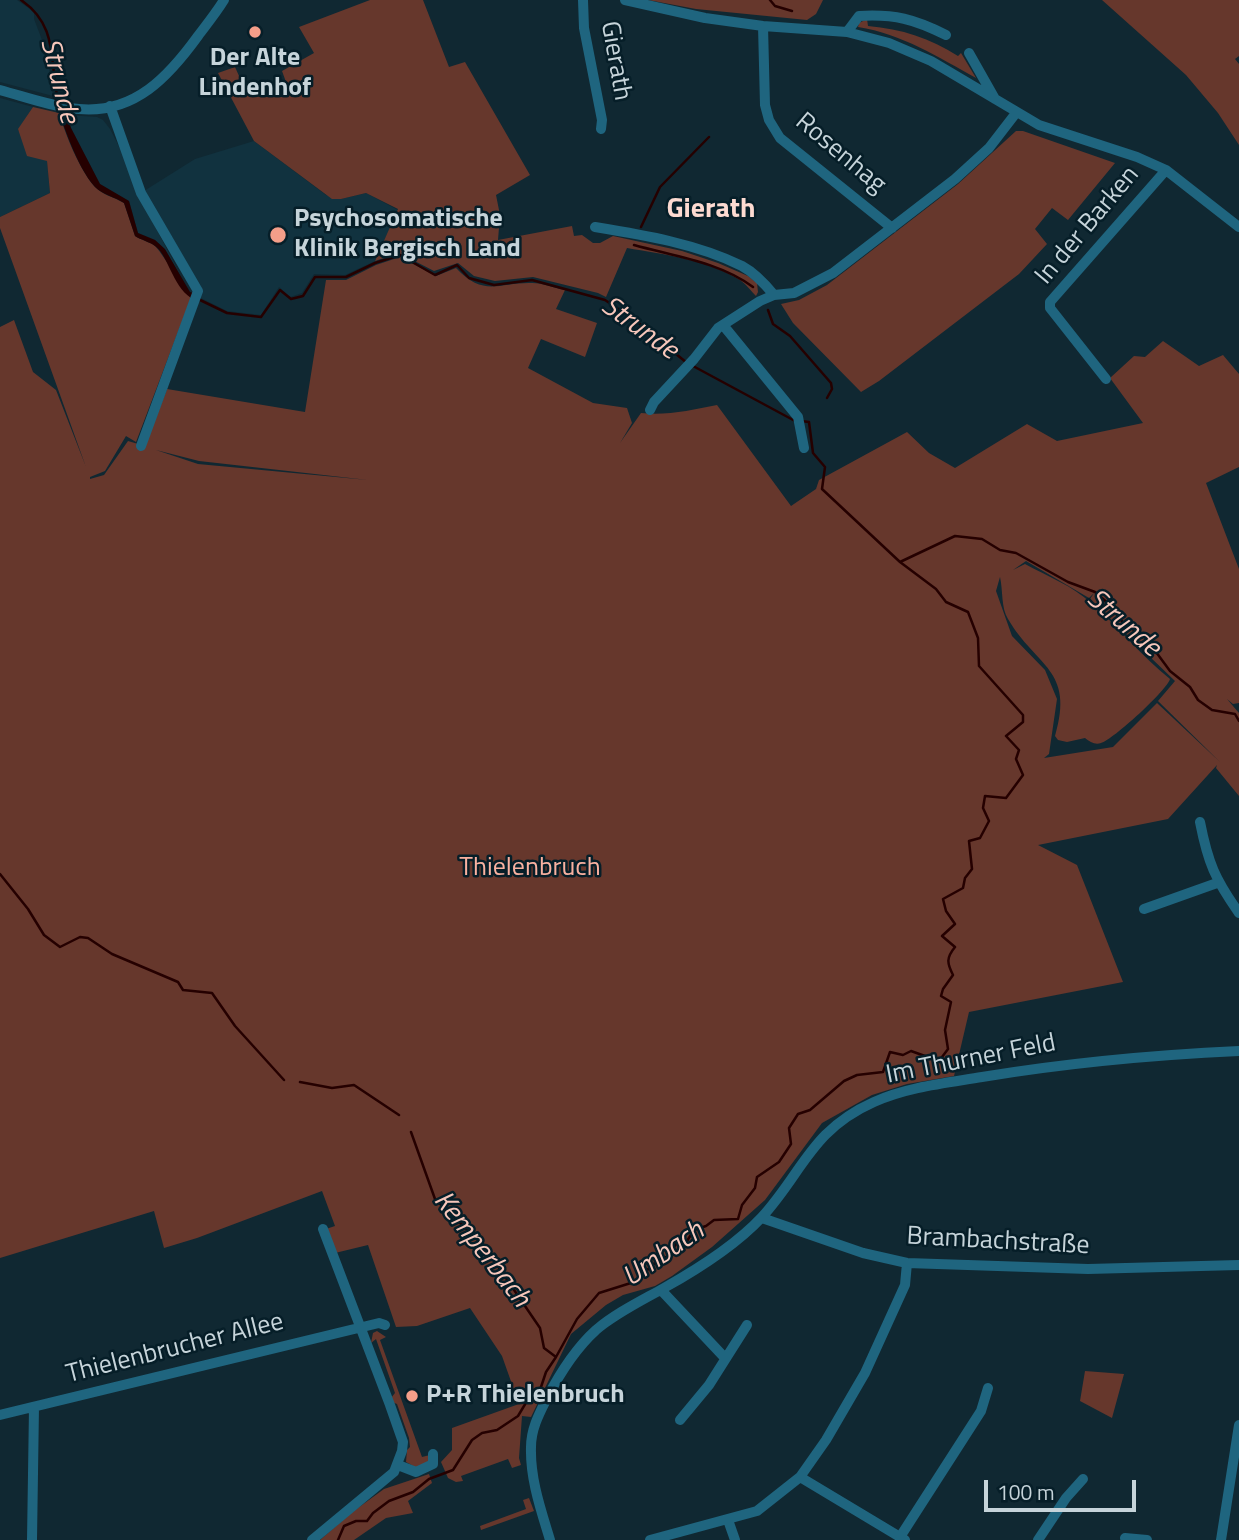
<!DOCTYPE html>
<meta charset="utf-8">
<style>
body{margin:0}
#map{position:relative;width:1239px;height:1540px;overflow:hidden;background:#102832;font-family:"Titillium Web",sans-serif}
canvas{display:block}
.scale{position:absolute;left:984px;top:1480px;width:152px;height:32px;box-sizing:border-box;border:4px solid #c6d4da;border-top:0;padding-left:9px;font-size:21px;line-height:24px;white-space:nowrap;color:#c6d4da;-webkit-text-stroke:5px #061e28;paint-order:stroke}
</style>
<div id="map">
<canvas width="1239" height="1540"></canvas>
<div class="scale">100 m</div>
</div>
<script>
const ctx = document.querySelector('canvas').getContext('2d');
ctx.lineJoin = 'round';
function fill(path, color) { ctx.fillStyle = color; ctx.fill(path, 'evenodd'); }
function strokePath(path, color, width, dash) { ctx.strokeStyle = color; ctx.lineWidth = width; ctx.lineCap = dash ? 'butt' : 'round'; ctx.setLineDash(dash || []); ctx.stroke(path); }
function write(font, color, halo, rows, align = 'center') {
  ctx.font = font + ' "Titillium Web",sans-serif'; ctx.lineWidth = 5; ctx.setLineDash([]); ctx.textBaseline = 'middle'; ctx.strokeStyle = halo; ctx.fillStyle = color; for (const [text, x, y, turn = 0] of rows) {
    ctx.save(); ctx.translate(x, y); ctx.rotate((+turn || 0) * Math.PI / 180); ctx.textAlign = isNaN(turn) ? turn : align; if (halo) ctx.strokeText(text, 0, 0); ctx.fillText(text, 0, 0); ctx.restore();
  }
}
const built = new Path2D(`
 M0,0h17l17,12v7l13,34 6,43 -53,-14z
 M0,98l33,9 -15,23 29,31 3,32 -50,24z
 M67,115l30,2 6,3 7,9 14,27 14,38 45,86 -19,-31 -9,-9 -17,-7 -9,-32 -29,-17 -29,-56z
 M254,141l72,54 15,4 25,-6 32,17 -23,51 -30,14 -31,-1 -12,19 -12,4 -11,-10 -18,28 -34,-4 -26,-13 1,-10 -58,-97 51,-32z`);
const green = new Path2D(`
 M370,0h53l26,67 16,-5 65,113 -34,20 4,20 -2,25 74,-14 2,10 8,-1 11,8h7l13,-7 69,15 36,12 30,13 9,7 1,9 -2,4c-5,-5 -10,-12 -16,-16 -31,-20 -78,-26 -113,-32l-21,49 -8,-4 -65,-16 -38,4 -21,-5 -16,-13 -24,8 -35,-18 -24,8 23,-52 -32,-16 -25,6h-9l-78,-58 -36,-68 17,-6 13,29 38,-14 -4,-11 32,-18 -15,-26z
 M648,0h175l-7,14 -9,6 -111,-11z
 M1102,0h137v56l-4,3 4,5v81l-21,-32 -32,-38z
 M867,19l1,7c34,3 62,12 90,30l3,-3 15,25c-38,-21 -74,-44 -118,-51l1,-4z
 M33,107l26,6c7,23 20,55 35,73 8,9 20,11 30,17l11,33c6,4 15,6 20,10 5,4 30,44 36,52l-55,144 -10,-6 -21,35 -15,6v2l14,-4 24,-34 17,5 22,-57 138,23 21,-132h20l30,-15 24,-8 36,19 20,-8c28,30 43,14 76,15 11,0 22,5 33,7l-9,19 41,14 -12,34 -44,-18 -13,29 65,35 34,5 5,15 -12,20 21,-30c25,3 51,-3 76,-8l74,101 25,-17 3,-9 88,-48 22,21 26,15 72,-44 30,17 86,-18 -33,-45 24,-22 11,1 18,-16 36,25 24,-11 16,19v93l-33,16 33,86v134l-6,1 -6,-5 12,14v83l-23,-28 1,-3 -49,54 -130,26 39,20 46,117 -154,30 -15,64 -47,8 -35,11 -50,28 -57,77 -53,47 -40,29 -17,10 -32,9 -17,10 -35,29 -40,83 -9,-1 -3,42 2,7 -9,3 -4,-9 -47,17 2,5 -7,1 -8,-4 -7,-16 11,-12v-22l67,-24 -17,-48 -32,-48 -53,18 -21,1 -28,-82 -33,8 -9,-24 9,-3 -13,-35 -125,47 -33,10 -10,-37 -154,47v-931l14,-7 19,52 23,18 30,77 -86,-239v-11l50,-24 -3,-32 -20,-5 -9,-27zM156,450l43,11 169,19 -170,-16zM1026,561l63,37 5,-5 -4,6 85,82 -17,20 62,61 -63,-59 -44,44 -69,11 5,-4 8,-55 -12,-29 -33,-34 -16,-45 4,-14c3,13 1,31 8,42 28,48 67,50 47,117l3,4 9,2 18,-4c5,4 10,7 16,5 12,-3 67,-54 69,-64 -29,-23 -51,-52 -79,-76 -18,-17 -44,-27 -66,-39l-12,6z
 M1016,131h7l92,32 -47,57 -16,-12 -17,21 12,15 -28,30 -140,107 -18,11 -68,-69 -12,-19 18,-4 28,-15 131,-101z
 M377,1331l9,6 -6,3 42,117 8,-2 -1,7 -12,6 -11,-6 1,-12 3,-3 -1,-9 -12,-34 -5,-2 -1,-4 4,-5 -19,-54 -5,4 2,-10z
 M1085,1371l39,3 -12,44 -32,-17z
 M429,1474l3,9 -24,18 5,12 -27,5 -32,22h-34l31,-27 33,-24z
 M529,1498l5,13 -53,19 -1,-4 46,-17 -3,-9z`);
const water = new Path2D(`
 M53,96l8,2 10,30 29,56 29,17 9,32 17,7 10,9 25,43 3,1 -2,5c-19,-13 -23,-43 -36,-52 -5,-4 -14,-6 -20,-10l-11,-33c-9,-6 -21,-8 -29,-16 -19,-21 -32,-64 -42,-91z`);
const stream = new Path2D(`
 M21,0c38,26 28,61 37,100
 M770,0l5,6 17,5
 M641,227l19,-40 49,-50
 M634,245c39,11 86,17 119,42
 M198,299l29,14 34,4 19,-27 11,9 12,-3 12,-19h31l29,-14 25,-8 35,20 22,-10 12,13 25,7 38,-5 73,20 31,21 51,42
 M768,310l5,14 17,12 41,47 1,6 -5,9
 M693,366l102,55
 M801,421l8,1 4,31 12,14 -3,22 78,73 55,-26 27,3 18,11 16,3 52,29 27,10 15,13 14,19 21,13 25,34 20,16 8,13 14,10 23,4 4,7
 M0,874l28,35 16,26 16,12 20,-10 8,1 24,16 66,28 5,8 29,3 23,33 49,54
 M300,1082l32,6 22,-3 45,30
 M556,1357l21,-38 22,-26 35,-11 22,-20 12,-6 8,-12 11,-3 7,-11 12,-4 8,-6 24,-1 4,-14 13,-17 2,-11 22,-15 12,-18 -2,-16 9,-14 12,-4 34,-29 13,-6 26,-3 7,-20 13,3 8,-4 28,10 9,-12 -3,-19 6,-28 -10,-6 2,-7 10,-14c-6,-12 -7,-17 2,-28l-13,-11 13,-12 -9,-13 -3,-12 20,-11 2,-10 7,-9 -3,-28 11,-3 9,-17 -6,-13 2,-12 21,2 17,-23 -7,-16 3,-9 -13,-14 17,-14v-7l-44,-49 -1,-28 -10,-26 -22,-10 -10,-13 -36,-27
 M338,1540l6,-14 12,-5h11l6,-8 16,-12 24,-9 16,-13 24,-9 19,-30 10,-7 15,-3 21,-14 12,-20 10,-6 6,-18 10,-15 -12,-9 -4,-20 -45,-66 -15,-20 -45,-43 -24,-67`);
const minor = new Path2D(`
 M583,0l1,28 18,92 -1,9
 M625,0l80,18 58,8 84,6 42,11 42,18 108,64 98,32 29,13 73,57
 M763,26l2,79 4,15 11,18 112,90
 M847,32l12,-16c36,-2 55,3 87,19
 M969,53l26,46
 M0,90c26,7 53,17 79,19 56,5 90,-33 119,-73 9,-12 18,-23 26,-36
 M110,106l31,87 57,98 -57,155
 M595,227c49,8 103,17 147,39 13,7 23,18 32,29
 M723,325l75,92 6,31
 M1106,379l-56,-71v-6l116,-132
 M650,410l4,-8 40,-43 24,-31 42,-27 14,-6 20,-2 39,-20 122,-94 34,-31 27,-35
 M1200,822c8,41 15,57 39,91
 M1144,909l73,-26
 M762,1218l101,35 44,10 181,6 151,-4
 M661,1290l64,68
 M0,1415l379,-92 6,2
 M680,1420l29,-35 38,-60
 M398,1465l18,7 17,-8v-10
 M800,1477l105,63
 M728,1520l7,20
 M900,1537l81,-126 7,-23
 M1125,1538l22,2
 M32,1540l2,-133
 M312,1540l82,-68 8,-21 1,-9 -13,-37 -67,-176
 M550,1540c-9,-30 -20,-61 -19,-93 0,-18 8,-33 16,-49 13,-25 28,-49 49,-68 20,-17 45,-29 68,-42 34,-19 71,-42 98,-71 41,-45 49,-87 112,-115 33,-15 72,-19 108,-25 85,-14 170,-22 257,-26
 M650,1540l107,-29 43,-34 26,-37 39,-67 40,-88 2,-22
 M1038,1540l28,-42 17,-19
 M1221,1540l18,-115`);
const markers = [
 [255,32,7,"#f49e89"],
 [278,235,9,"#f49e89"],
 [412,1396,7,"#f49e89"]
];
const poiNames = [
 ["Der Alte",255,59,"center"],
 ["Lindenhof",255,89,"center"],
 ["Psychosomatische",294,220],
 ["Klinik Bergisch Land",294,250],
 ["P+R Thielenbruch",426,1396]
];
const streetNames = [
 ["Gierath",615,61,80],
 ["Rosenhag",840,154,40],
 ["In der Barken",1088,226,-50],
 ["Im Thurner Feld",971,1060,-11],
 ["Brambachstraße",998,1242,3],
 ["Thielenbrucher Allee",175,1349,-14]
];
const parkNames = [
 ["Thielenbruch",530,869]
];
const waterNames = [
 ["Strunde",58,81,76],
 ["Strunde",639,329,36],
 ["Strunde",1123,624,41],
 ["Kemperbach",481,1250,52],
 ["Umbach",664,1255,-35]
];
const neighbourhoodNames = [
 ["Gierath",711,210]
];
fill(built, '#11323f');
fill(green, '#66372c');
fill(water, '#250000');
strokePath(stream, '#250000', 2.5);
strokePath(minor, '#1f657f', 10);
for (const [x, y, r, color] of markers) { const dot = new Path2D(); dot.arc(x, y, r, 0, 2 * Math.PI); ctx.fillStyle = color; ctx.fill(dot); strokePath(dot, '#061e28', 2.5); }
write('bold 26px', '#c6d4da', '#061e28', poiNames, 'left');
write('26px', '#c6d4da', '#061e28', streetNames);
write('26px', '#f9b1a0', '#061e28', parkNames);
write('italic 28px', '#f7c7bb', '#061e28', waterNames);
write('bold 28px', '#fcdad1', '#061e28', neighbourhoodNames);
</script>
